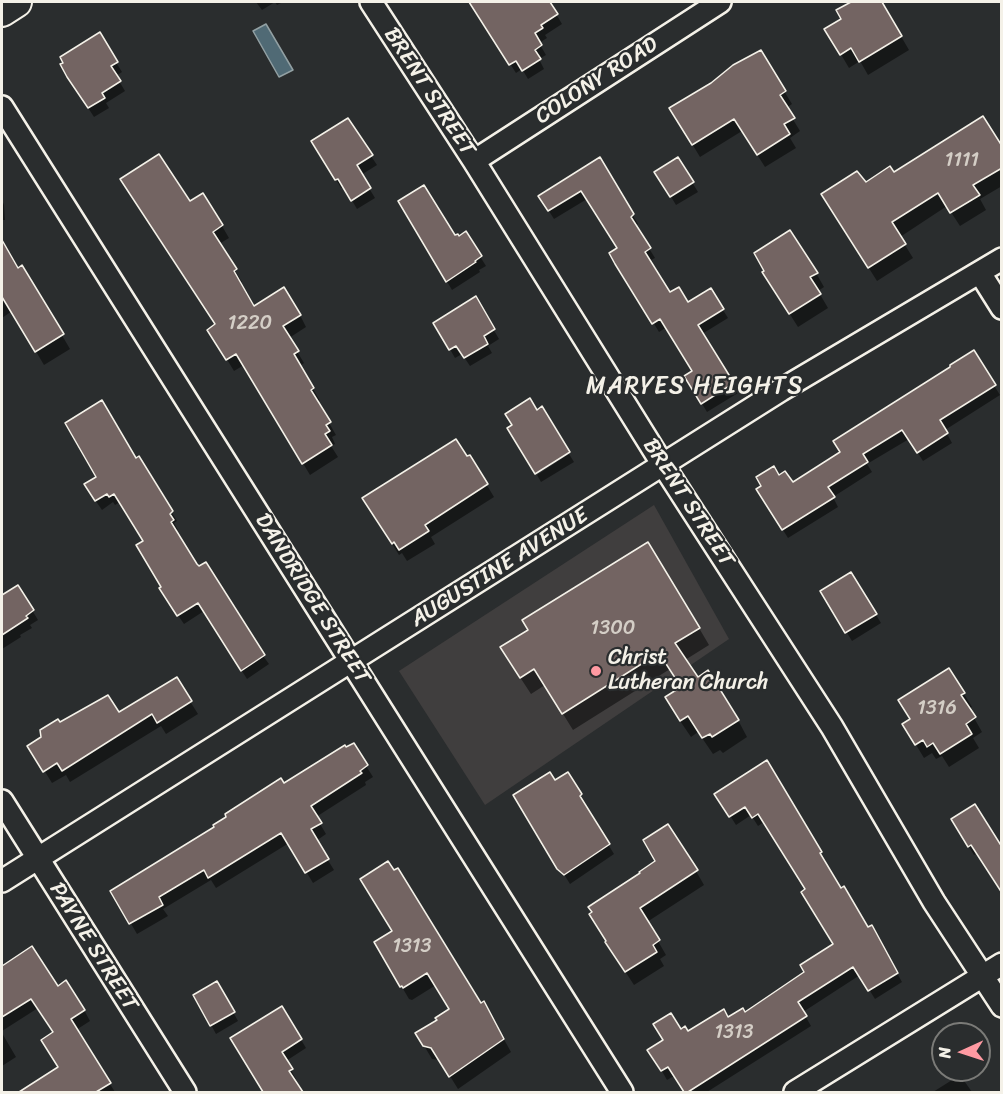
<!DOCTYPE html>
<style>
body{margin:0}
#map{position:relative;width:1003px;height:1094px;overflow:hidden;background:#2a2d2e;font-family:Sriracha,sans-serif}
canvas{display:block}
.frame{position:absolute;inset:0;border:3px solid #f4f1e8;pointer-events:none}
.north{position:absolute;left:931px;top:1022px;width:60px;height:60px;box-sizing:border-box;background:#2a2d2e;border:2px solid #7b7b78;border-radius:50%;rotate:267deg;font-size:16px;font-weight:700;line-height:24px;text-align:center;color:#f4f1e8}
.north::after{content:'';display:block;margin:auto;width:21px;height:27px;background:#ff9aa2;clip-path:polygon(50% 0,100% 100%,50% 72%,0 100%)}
</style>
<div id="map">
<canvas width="1003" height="1094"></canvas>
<div class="frame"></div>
<div class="north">N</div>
</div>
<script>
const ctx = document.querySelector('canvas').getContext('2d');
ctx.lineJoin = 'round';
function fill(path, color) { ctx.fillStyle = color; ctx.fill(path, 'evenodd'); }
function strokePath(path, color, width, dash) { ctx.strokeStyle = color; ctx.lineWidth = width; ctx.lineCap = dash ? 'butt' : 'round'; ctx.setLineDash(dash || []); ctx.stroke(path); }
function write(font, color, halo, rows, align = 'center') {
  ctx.font = font + ' Sriracha,sans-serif'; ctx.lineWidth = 4.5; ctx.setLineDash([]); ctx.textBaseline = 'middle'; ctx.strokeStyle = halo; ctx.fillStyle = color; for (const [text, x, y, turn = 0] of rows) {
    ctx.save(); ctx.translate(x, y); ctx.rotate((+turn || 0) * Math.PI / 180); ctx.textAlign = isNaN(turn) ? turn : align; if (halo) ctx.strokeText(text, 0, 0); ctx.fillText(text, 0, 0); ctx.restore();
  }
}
const built = new Path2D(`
 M654,505l75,134 -244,166 -86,-134z`);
const water = new Path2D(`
 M266,24l27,46 -14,7 -26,-46z`);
const shadow = new Path2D(`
 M256,2h27l-6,3 -2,-3 -13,8z
 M470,2h43l7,11 19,-11h10l13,22 -17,11 2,3 -8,5 7,12 -7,4 5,10 -16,10 -6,-10 -6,4z
 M854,2h27l28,48 -41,25 -8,-14 -11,7 -23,-39 17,-9 -5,-9z
 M99,35l23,37 -6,4 9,15 -19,12 3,5 -15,9 -20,-31z
 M760,52l32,52 -6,4 14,23 -10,7 6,10 -31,19 -23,-36 -42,26 -29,-48z
 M347,120l30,45 -16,10 14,23 -18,11 -13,-22 -3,1 -28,-47z
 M1002,149v37l-22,13 6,11 -26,16 -13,-20 -47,31 13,21 -36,23 -46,-73 35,-24z
 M599,159l39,65 -3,2 20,32 -6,3 21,33 17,10 36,6 5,8 -26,16 36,59 -31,19 -21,-35 8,-5 -27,-45 -8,5 -48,-79 7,-5 -31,-49 -33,20 -14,-22z
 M678,159l20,33 -22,13 -20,-33z
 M2,200l2,5 1,15h-3z
 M400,201l54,37h5l7,-4 20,32 -7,4 1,2 -28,18z
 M189,203l33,23 7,12 -10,6 23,38 -2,1 14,25 46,7 6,12 -17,11 15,25 -4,3 20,35 -3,1 19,33 -4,2 3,7 -4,2 7,11 -28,18 -66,-110 -10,6 -25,-41 8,-5z
 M2,251l4,8 12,11 4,-3 48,82 -26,16 -32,-54 -10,7z
 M816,273l8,14 -6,4 10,17 -30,19 -26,-41z
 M475,298l24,41 -11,7 4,7 -22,13 -8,-12 -7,4 -20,-35z
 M973,352l27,43 -55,35 7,13 -29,18 -14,-22 -42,25 5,8 -39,25 5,10 -50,31 -30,-48 21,-13 13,7 50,-31z
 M569,454l5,8 -33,20 -4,-7z
 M470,457l24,40 -63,40 4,7 -28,17 -5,-8 -3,2 -28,-45z
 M138,458l39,63 -3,2 4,7 -3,1 21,34 73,99 -22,15 -43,-68 -20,13 -18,-26 -21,-56 -25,-40 -5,3 -2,-3 -11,8 -11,-16z
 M851,574l30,49 -29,18 -30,-49z
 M18,587l20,33 -8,5 2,3 -12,7 1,2 -19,12v-54v1z
 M699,628l10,17 -24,15 12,19 41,41 9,17 -24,16 -3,-3 -7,4 -15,-22 -7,5 -15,-22 6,-27 -12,-19 -97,61 -28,-45 -14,9 -19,-29z
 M176,679l22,35 -32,20 -5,-8 -91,56 -4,-7 -14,8 -23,-37 30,-22 59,-10z
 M964,694l8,13 -3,2 13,23 -9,6 6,10 -30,19 -7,-11 -6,3 -4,-6 -8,5 -20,-33z
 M353,745l20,32 -8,5 1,3 -50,32 10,17 -10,7 18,29 -21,13 -24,-40 -73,45 -5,-8 -48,29 5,7 -31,18 -25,-43z
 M766,762l60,99 -2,2 44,66 3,-2 31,55 -27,17 -15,-24 -57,37 8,14 -104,66h-22l-11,-16 -7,4 -17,-30 30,-19 7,2 58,-19 61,-41 29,-28 -28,-56 -43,-67 -6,4 -7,-11 -15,10 -14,-22z
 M555,782l25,12 6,10 -2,1 30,49 -44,30 -55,-89z
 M958,829l20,24 -4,2z
 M657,862l39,9 8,14 -57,37 19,33 -6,4 4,7 -30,19 -19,-29z
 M394,932l97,84 20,36 -53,37 -18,-29 -8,-1 -15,-25 22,-14 11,-10 -14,-25 -24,15 -3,-1 -33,-56z
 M32,948l26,40 26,22 6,11 -14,9 39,62h-72l-6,-10 23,-14 -6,-35 -16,-25 -36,23v-64z
 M217,983l21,38 -22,13 -21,-39z
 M282,1008l24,40 -20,13 10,18 -3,2 8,11h-38l-6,-10z
 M2,1033l14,24 -14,9z
 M960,1075l12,17h-39z`);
const building = new Path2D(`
 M469,2h81l8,12 -17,11 2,3 -8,5 7,12 -7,5 6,9 -19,12 -6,-10 -7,4z
 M851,2h31l20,34 -43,26 -8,-14 -11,7 -16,-26 17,-10 -5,-9z
 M100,32l18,30 -7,4 10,15 -19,12 3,5 -17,10 -21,-31 -7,-13 3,-1 -3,-6z
 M761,50l25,41 -6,4 15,23 -11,6 6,10 -33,21 -23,-36 -42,26 -23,-37 42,-25 22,-18z
 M983,116l19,30v22l-29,17 7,10 -30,18 -12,-20 -46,29 14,22 -38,24 -47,-74 36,-23 9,11 24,-16 4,6z
 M348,118l25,37 -16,10 14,23 -20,13 -13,-22 -3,1 -24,-39z
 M159,154l31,47 13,-8 20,32 -10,7 24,37 -3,2 20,35 30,-19 17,28 -18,11 16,25 -5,3 20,34 -3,2 20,32 -5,3 4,6 -5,3 7,11 -30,19 -66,-110 -10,6 -19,-30 8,-6 -95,-145z
 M600,157l34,57 -3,3 20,31 -6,4 25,40 9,-5 9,15 23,-14 13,21 -26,16 36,58 -33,21 -17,-28 8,-5 -32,-52 -8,5 -37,-60 -6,-11 8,-5 -36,-57 -33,20 -10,-15z
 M678,157l16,25 -24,15 -16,-25z
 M424,185l31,50 3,-1 1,2 7,-5 16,25 -7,5 1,1 -30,20 -48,-81z
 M790,230l28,43 -8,4 11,17 -32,20 -27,-42 2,-1 -10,-18z
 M2,240l16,28 4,-3 42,69 -29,18 -33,-55z
 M476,296l19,33 -11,7 4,8 -24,14 -8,-12 -7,4 -16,-27z
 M974,350l22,35 -56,35 8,13 -31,20 -15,-23 -39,24 5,8 -40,25 7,10 -53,33 -26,-41 5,-3 -5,-9 18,-11 5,9 6,-4 8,11 47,-30 -7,-11 117,-74v-2z
 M530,398l7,12 5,-4 28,46 -35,22 -28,-46 5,-3 -7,-11z
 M102,400l34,58 3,-2 34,55 -3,3 4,6 -3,2 26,42 2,2 7,-4 59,93 -24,16 -43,-68 -21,13 -18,-28 2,-1 -25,-42 7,-4 -29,-47 -5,3 -2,-3 -12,7 -11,-17 12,-7 -31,-54z
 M456,439l11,17 3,-1 18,29 -63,41 4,6 -30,19 -5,-8 -2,2 -30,-46z
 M648,542l52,86 -25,15 23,34 10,-7 31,50 -27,17 -2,-3 -8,4 -14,-22 -8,5 -15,-24 16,-10 -22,-34 -97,61 -28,-45 -14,9 -20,-31 28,-17 -6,-10z
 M851,572l26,42 -32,19 -25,-42z
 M18,585l16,25 -8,6 2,2 -26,17v-40z
 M949,668l16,25 -4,2 15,22 -10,7 6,10 -32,20 -7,-11 -6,4 -4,-7 -8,5 -13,-21 8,-5 -12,-19z
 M177,677l15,24 -35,22 -5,-9 -90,57 -5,-8 -14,9 -16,-26 14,-9 -1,-7 18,-11 2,3 48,-27 11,17z
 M354,743l14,22 -8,6 2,2 -51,33 11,17 -11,6 18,30 -24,14 -24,-40 -73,45 -4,-8 -45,27 4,8 -34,19 -19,-33 104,-64 -1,-2 13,-8 -1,-3 56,-36 3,5 61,-38 1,2z
 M767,760l55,92 -2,1 21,35 3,-2 24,41 4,-2 26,48 -30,18 -15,-24 -55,35 9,14 -119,76h-4l-16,-25 -7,4 -14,-21 16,-10 -10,-16 18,-11 10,16 4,-3 3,5 36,-22 4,8 15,-9 2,4 59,-40 -4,-7 33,-21 -32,-52 4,-3 -47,-75 -6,4 -7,-11 -16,10 -15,-23z
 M550,772l5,8 13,-8 14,22 -2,2 30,48 -46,31 -7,-6 -44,-74z
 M975,804l27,43v46l-31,-48 -3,2 -17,-28z
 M668,824l30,46 -58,38 20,32 -7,5 4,7 -32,20 -20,-30 1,-1 -17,-27 3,-2 -4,-5 52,-34 -1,-1 16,-11 -12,-21z
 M388,861l6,9 4,-2 83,135 3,-2 20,38 -55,38 -18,-29 -8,-2 -8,-13 22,-13 -2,-2 14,-9 -22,-36 -24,15 -1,-2 -2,1 -26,-45 18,-11 -32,-52z
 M32,946l26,40 8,-6 19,30 -14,9 40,64 -15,9h-77l39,-25 -17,-27 12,-8 -22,-33 -29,18v-51z
 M217,981l18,31 -25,14 -17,-31z
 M282,1006l20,33 -20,13 11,17 -4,2 14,21h-40l-33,-54z`);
const street = new Path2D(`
 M371,2l103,159 189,304 169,262 102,175 68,104
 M2,107l620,985
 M474,161l246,-159
 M980,273l22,35
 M2,801l183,291
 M2,881l779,-491 221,-131
 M795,1092l207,-128`);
const secondary = new Path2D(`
 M2,11l14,-9`);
const markers = [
 [596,671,6,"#ff9aa2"]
];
const numberNames = [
 ["1111",962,161],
 ["1220",250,324],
 ["1300",613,629],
 ["1316",937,709],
 ["1313",412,947],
 ["1313",734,1033]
];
const streetNames = [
 ["COLONY ROAD",597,81,-33],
 ["BRENT STREET",429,92,57],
 ["BRENT STREET",688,503,57],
 ["AUGUSTINE AVENUE",500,568,-32],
 ["DANDRIDGE STREET",312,599,58],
 ["PAYNE STREET",93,947,58]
];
const poiNames = [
 ["Christ",608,658],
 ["Lutheran Church",608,683]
];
const neighbourhoodNames = [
 ["MARYES HEIGHTS",695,387]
];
fill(built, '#403e3e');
fill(water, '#506a75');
strokePath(water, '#92a0a3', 1.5);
fill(shadow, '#0007');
fill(building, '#736462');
strokePath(building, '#f4f1e8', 1.5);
strokePath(street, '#f4f1e8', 26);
strokePath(secondary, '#f4f1e8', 34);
strokePath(street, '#2a2d2e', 21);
strokePath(secondary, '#2a2d2e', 30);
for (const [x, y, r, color] of markers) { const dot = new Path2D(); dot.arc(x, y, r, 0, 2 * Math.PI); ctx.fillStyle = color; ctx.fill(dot); strokePath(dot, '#2a2d2e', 2); }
write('20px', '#d4cec6', null, numberNames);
write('22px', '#f4f1e8', '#2a2d2e', streetNames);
write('22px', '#f4f1e8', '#2a2d2e', poiNames, 'left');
ctx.letterSpacing = '1.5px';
write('24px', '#f4f1e8', '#2a2d2e', neighbourhoodNames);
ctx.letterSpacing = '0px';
</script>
